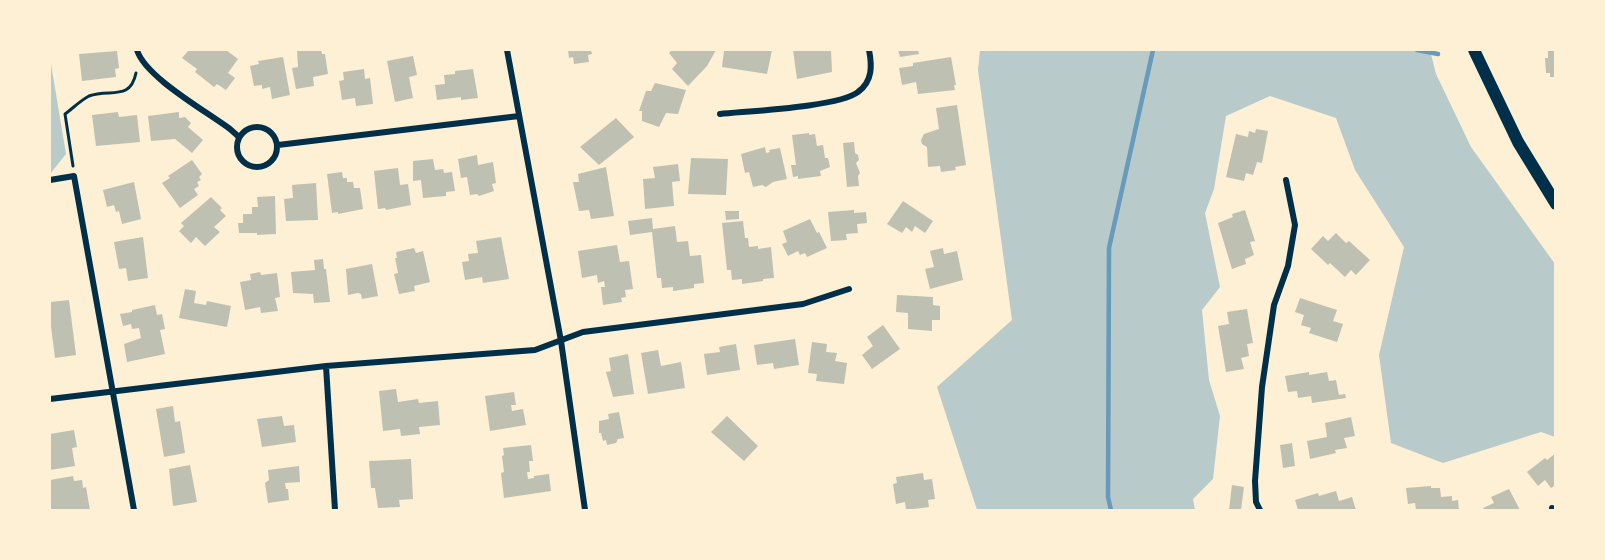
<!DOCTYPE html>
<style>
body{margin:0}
#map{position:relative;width:1605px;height:560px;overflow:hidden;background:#fdf0d5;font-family:Raleway,sans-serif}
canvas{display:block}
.frame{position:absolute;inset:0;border:51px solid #fdf0d5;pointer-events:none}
</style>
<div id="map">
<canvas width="1605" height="560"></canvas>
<div class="frame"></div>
</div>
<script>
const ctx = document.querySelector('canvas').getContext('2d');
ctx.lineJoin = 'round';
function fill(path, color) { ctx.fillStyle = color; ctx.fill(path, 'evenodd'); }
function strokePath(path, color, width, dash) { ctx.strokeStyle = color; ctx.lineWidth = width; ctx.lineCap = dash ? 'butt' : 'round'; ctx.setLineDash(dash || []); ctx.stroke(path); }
const green = new Path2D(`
 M980,50h450l6,24 35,73 84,117v173l-14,-5 -98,31 -52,-20 -12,-88 25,-108 -49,-77 -19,-52 -66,-22 -44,20 -12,73 -9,24 15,74 -18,23 7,70 11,36 -7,63 -20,20 2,11h-218l-40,-123 75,-67 -34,-250z
 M50,58l16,96 -16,20z`);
const stream = new Path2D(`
 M1417,50l21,4
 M1111,510l-3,-13 1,-249 44,-198`);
const building = new Path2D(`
 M189,50h37l12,9 -10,14 7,5 -9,12 -9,-6 -3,3 -19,-15 2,-3 -15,-11z
 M297,50h24l1,4h3l3,20 -15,3 1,9 -18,3 -4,-21 6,-1z
 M568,50h23l1,4 -4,1 1,7 -15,2 -1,-7 -4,1z
 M672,50h44l-9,16 -19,20 -16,-17 5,-6 -8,-10z
 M732,50h40l-5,24 -45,-7 2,-16z
 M793,50h38l1,22 -35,7z
 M898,50h20l1,4 -19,3z
 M1548,50h8v27h-6v-4h-4l-1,-15h3z
 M117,51l2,17 -4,1 1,8 -34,4 -3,-27z
 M413,56l4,19 -8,2 4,21 -18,4 -8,-41z
 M283,57l7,38 -18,4 -2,-12 -8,2v-4l-8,1 -4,-20 9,-2 -1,-3z
 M951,57l5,28h-2l1,5 -37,4 -2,-12 -14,3 -3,-17 14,-2v-3z
 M364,69l1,10 5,-1 3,26 -17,2 -1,-8 -13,2 -3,-19 5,-1 -1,-8z
 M473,69l5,29 -17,2v-3l-24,3 -2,-15 10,-1 -1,-9 11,-1v-3z
 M655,83l31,7 -8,24 -12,-1 -7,14 -17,-6v-10h-3l7,-20h5z
 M957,105l9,60 -11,2 1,3 -15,2 -1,-6 -12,1 -1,-20 -5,-3 -1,-4 3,-6 15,-5 -3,-21z
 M118,112l1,5 18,-2 3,27 -44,4 -4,-31z
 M179,112v6l6,-1 6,6 -3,4 15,13 -11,13 -17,-14 -24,2 -3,-25z
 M616,118l18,19 -35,28 -19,-18z
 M1256,129l12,2 -6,32 -5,-1 -4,13 -7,-2 -2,8 -18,-4 10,-43 12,3 1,-6 6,2z
 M809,133v2l6,-1 2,12 6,-1 2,13h3l2,9 -10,4 1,5 -23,3v-3l-5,1 -2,-12h5l-4,-30z
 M854,142l1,11 3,2 1,5 -3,3 4,10 -2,3 1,10 -12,1 -4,-44z
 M765,147l1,6 4,-1 -1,-2 11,-2 7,31 -14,3 -7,5 -4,-2 -9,2 -4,-15 -4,1 -4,-19z
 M477,155l1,10 15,-3 3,21 -4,1 2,7 -15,5 -2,-2 -7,1 -3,-18 -6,1 -3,-19z
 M691,158l37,1 -2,36 -38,-1z
 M433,159l2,11 8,-1 1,4 8,-1 3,19 -9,1v4l-23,2 -2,-18 -8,1v-20z
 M192,160l10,14 -3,3 2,3 -4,2 2,4 -5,3 4,6 -18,13 -18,-25 8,-5 -2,-2z
 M678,164l2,17 -8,1 2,24 -29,3 -2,-30 12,-1 -2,-11z
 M606,167l8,49 -23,3 -2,-9 -10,1 -6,-29h6l-1,-8z
 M398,168l2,17 8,-1 3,21 -25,5 -1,-2 -7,1 -4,-38z
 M342,172l1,6h4v4h6l1,6h6l3,21 -25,5v-2l-6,1 -5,-39z
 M134,182l7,37 -19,5 -3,-13 -3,1 -2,-7 -7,2 -4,-17z
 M316,183l2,37 -32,1 -2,-22 9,-1 -1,-13z
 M275,196l1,38 -19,1v-2h-18l-1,-10h5v-9h9v-7h6l-1,-10z
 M211,197l11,11 -2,2 6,6 -12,11 6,5 -15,14 -9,-9 -5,6 -12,-12 5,-5 -3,-3z
 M903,201l30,20 -8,12 -10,-7 -3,6 -6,-5 -4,6 -15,-9z
 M854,210v3l12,-1 1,11 -10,1 1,9 -12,1 1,6 -16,1 -3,-29z
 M1245,210l10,31 -5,1 4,13 -9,4 1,5 -14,5 -14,-46 15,-6 -1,-3z
 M725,211h14v8l-13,1z
 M652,218l1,11 22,-3 2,16 11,-1 2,15 11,-1 3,28 -10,1v4l-21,3v-4l-11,1 -1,-10h-4l-5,-46 -22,3 -2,-14z
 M810,219l7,14 2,-1 8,16 -20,9 -2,-4 -5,2 -2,-4 -10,5 -6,-12 5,-2 -4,-11z
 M743,221l2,17h3l1,9 9,-1v3l13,-2 3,31 -11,1v2l-21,3v-5l-10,1 -1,-10h-4l-5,-47z
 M1336,233l10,10 3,-2 21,19 -14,15 -5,-5 -6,7 -15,-14 -2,2 -17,-16 12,-13 5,5z
 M143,237l5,41 -20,3 -2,-13 -7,1 -5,-27z
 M501,237l8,42 -26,4 -1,-6 -17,3 -3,-18 7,-1 -1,-7 10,-1 -2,-12z
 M617,245l3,17 9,-1 4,28 -8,1 1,7 -5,1 1,4 -19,3 -2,-18h4l-1,-6 -6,2 -1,-8 -15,3 -4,-27z
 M414,248l2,5 7,-2 7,31 -16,4 1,5 -16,3 -5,-20 4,-1 -3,-15h2l-1,-6z
 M943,248l1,6 13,-3 6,29 -33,9 -5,-20 9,-2 -4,-16z
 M323,259l1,10h2l4,33 -16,1 -1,-9 -20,-1 -2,-21 24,-2 -1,-10z
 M372,264l6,32 -16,3 -1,-5 -3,-1 -10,2 -2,-26z
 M260,272l1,3 16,-2 3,24 -5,1 3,13 -17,2 -1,-6 -15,3 -5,-28 11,-2 -1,-6z
 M185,289l11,2 -2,12 12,2 1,-4 24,5 -4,21 -48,-9z
 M897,295l36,2v8l7,1v14h-8v11l-24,-2v-16l-12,-1z
 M1300,298l37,12 -4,11 10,3 -6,18 -28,-9 2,-5 -10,-3 3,-10 -9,-3z
 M69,300l7,55 -21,3 -5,-39v-17z
 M155,305l2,10 5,-1 3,15 -5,1 5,24 -38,8 -3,-18 17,-6 -2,-10 -7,1 -1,-5 -8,2 -3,-12 12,-2v-2z
 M1247,309l6,34 -6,1 2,12 -8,2 3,11 -18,3 -8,-46 11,-2 -2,-12z
 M883,325l17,24 -28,20 -10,-14 11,-9 -6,-9z
 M795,339l4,26 -25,4 -1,-6 -16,2 -3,-20z
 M812,342l15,2 -1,8 11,1 -2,8 12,2 -3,21 -28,-3 1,-7 -9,-1z
 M736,344l4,26 -33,5 -3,-21 16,-2 -1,-5z
 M658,350l3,16 20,-4 4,26 -37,6 -7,-41z
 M628,354l6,40 -21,3 -7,-25 5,-1 -2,-13z
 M1309,372v3l18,-3 2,9 7,-1 3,15 6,-1 1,4 -34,5 -1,-7 -13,2 -1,-7 -9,1 -3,-16z
 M396,389l2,13 20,-3 1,4 19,-2 2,24 -21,2 1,7 -19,2 -1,-7 -17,2 -4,-40z
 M514,392l2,13h-5l1,6 11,-2 3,16 -36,6 -5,-35z
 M173,406l2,16 5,-1 5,32 -21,4 -8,-48z
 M619,412l5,26 -6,1 -2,4 -9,2 -1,-5 -3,1 -2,-8h-2v-12l10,-2 -1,-5z
 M282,416l2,10 10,-1 2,17 -34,5 -5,-28z
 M727,416l31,30 -14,15 -33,-29z
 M1351,417l4,19 -11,2 3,10 -12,2 1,3 -26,6 -3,-18 20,-4 -2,-14z
 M74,430l3,17 -5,1 3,18 -25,4v-36z
 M1292,443l3,23 -12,2 -3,-23z
 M531,445l2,16h-4l1,11h-3l1,7 6,-1v-2l15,-2 2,17 -47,7 -3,-25 3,-1 -2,-16 2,-1 -1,-7z
 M1556,453v32l-5,3 -6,-8 -7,6 -11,-14 18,-14 2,2z
 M411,459l2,40 -14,1 1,7 -22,1 -3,-20h-4l-2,-27z
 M190,465l7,37 -24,4 -4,-37z
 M299,466l1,16 -15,1 1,6h2l1,11 -21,3 -3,-20 4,-3 -1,-10z
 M923,473l1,7 8,-1 3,20 -7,1 1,7 -23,3 -1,-8 -9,2 -3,-20 4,-1 -1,-6z
 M73,476l1,5 8,-1 1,8 3,-1 4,23h-40v-30z
 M1232,485l12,2 -3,23h-12z
 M1431,486v2h9l1,9 11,-1v5l6,-1 1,10h-43l-1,-7 -7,1 -2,-16z
 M1509,489l11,21h-35l-2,-2 11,-5 -3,-6z
 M1336,491l3,10 13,-4 4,13h-58l-3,-10 23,-7 1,3z`);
const path = new Path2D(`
 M73,166l-8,-52c7,-5 16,-14 24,-18 20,-8 41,6 47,-23`);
const minor = new Path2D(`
 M137,50c8,27 69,61 93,79l9,8
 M507,50l54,291 24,169
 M720,114c28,-3 119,-7 138,-22 15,-11 14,-27 11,-42
 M237 147a20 20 0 1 1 40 0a20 20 0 1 1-40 0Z
 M278,145l241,-29
 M50,180l24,-4 60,334
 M326,366l9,144
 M50,399l276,-33 209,-16 48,-18 220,-28 46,-15
 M1552,508v2
 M1260,510l-4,-8 -1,-21 7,-94 12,-82 14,-39 7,-41 -9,-45`);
const secondary = new Path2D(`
 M1474,50l44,92 38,62`);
fill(green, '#b9caca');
strokePath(stream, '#669bbc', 4.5);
fill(building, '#bec0b2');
strokePath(path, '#003049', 3);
strokePath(minor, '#003049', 6);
strokePath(secondary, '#003049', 12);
</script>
